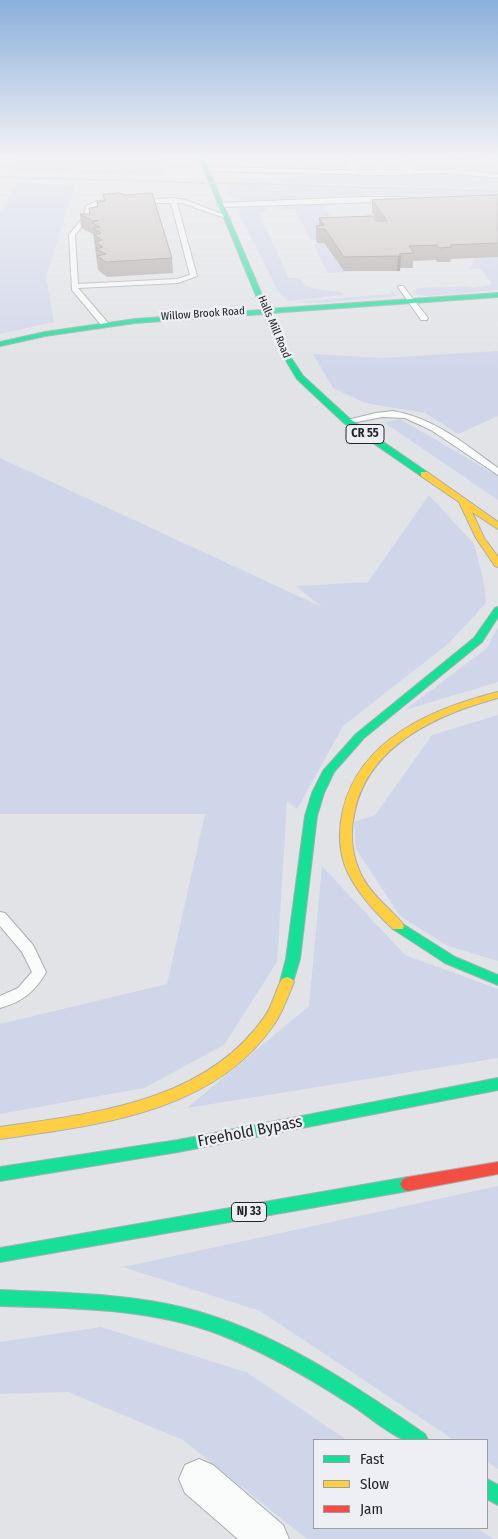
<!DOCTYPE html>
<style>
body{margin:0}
#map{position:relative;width:498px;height:1539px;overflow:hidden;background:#e1e3e6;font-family:"Fira Sans Condensed",sans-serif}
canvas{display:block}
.legend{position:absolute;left:313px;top:1439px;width:175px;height:90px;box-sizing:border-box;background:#edeff5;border:1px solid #9d9ea3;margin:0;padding:6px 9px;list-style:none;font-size:15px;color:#242427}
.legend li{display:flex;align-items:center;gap:10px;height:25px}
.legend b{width:25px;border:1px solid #9d9ea3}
</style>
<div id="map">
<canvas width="498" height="1539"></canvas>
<ul class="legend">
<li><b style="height:6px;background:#16e098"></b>Fast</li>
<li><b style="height:6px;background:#ffcf43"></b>Slow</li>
<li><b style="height:6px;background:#f24e42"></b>Jam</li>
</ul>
</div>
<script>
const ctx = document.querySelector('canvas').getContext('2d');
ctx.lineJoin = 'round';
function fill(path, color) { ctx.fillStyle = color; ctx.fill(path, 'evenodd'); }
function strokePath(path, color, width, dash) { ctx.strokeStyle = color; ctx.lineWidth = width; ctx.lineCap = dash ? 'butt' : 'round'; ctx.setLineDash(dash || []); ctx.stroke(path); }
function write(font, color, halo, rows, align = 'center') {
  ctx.font = font + ' "Fira Sans Condensed",sans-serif'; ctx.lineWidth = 5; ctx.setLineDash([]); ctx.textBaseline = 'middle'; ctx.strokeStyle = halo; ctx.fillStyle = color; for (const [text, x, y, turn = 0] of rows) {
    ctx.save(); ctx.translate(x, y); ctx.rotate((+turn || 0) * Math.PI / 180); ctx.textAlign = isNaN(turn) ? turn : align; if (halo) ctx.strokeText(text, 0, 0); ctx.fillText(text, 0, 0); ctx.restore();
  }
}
const green = new Path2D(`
 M17,157h143l5,18 -156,-3z
 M441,171l57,8v10l-207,-6 -8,-2 11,-4 -5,-2 9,-3z
 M18,182l57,4 -29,90 8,46 -54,12v-121z
 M232,184l266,8v4l-134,-3 -1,3 -118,5 -13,-3 -6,-10z
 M331,203l2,3 -8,1 12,20 35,-1 -9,-13h8l15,22 -75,5 -17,-31h-12l-1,-2 3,-2z
 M249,205l17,2 1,4 -9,1 31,66h10l6,7 10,4 26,3 2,3 -55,6 -10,-10 -41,-82z
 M324,243l7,12 31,16 -34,2 -15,-29z
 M498,257v33l-71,6 -9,-1 -6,-4 9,-3 49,-2 2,2 21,-4 -13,-15h-10l5,-11z
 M390,290l7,6 -77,7 -25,-1 96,-8z
 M498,351v65l-40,18 -33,-21 -60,-10 -32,-15 -20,-34 70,4z
 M400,419l98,57v24l-113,-77z
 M0,458l322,149 -26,-21 72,-4 61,-87 45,49 9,34 3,25 -38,41 -105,82 -46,83 -10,-8 -10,161 -53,83 -80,43 -144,26v-90l167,-40 38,-170h-205z
 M498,627v55l-93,28 82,-62z
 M498,715v246l-50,-15 -48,-30 -44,-67 -2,-27 21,-7 57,-80z
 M322,866l83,89 93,34v69l-311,50 122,-102z
 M498,1186v283l-11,-7v-22h-33l-194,-129 -137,-44z
 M101,1327l145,45 101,68h-33v88h163l17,11h-187l-124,-99 -115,-48 -68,2v-52z`);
const lane = new Path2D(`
 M345,157h6l5,13h21l-8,-13h6l8,13h25l-9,-13h6l9,13 35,-1 49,5v4l-49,-5 -67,2 -176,-4 -3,-2 3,-2 144,3z
 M360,197h48l3,2 -3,2 -188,6 -3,-2 3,-2z
 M173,198l12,2 45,17 -5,1 -43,-15h-5l20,73 -19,7 -100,5 31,36 -7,2 -30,-36 -3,-55 15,-19 2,-10 12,-5h18v2l-17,2 -8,3 -1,8 -15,19 3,49 99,-5 13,-4 -19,-72h-32l-3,-2z
 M399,286h4l25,32 -1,2h-6l-23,-33z
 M393,411c41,7 72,33 105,57v7l-67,-45 -26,-12 -23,-1 -35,7 -4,-3 33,-8z
 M0,912l5,1 28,32 13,27c-11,20 -24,30 -46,36v-12l18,-8 14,-16 -10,-20 -22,-26z`);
const street = new Path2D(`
 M199,1459l14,6 70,60 6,14h-51l-53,-46 -6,-14 6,-14z`);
const fast = new Path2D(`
 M199,157h4l65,152 230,-16v4l-228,16 14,34 19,29 47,43 77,53v4h-6l-77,-53 -47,-44 -19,-32 -14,-33 -129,9 -90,13 -45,10v-4l45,-10 90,-13 127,-9z
 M498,607v10l-16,25 -118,96 -30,34 -10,21 -7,23 -17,143 -8,26 -5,2 -5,-2 -2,-3 6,-23 19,-143 7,-23 11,-22 33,-37 118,-96 21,-30z
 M398,921l57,36 43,18v10l-53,-22 -52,-34 -1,-3 1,-3z
 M498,1078v12l-320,62 -178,29v-14l178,-27z
 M408,1177l5,2 3,5 -3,5 -5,2 -408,71v-14z
 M0,1290c62,3 124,3 185,18 88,22 166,75 240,126l3,6c-7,0 -20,2 -26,-1 -19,-9 -36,-25 -54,-36 -40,-26 -82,-50 -127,-68 -70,-27 -147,-27 -221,-29z
 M487,1479l11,6v20l-11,-6z`);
const slow = new Path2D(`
 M421,472h6l71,50v7l-26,-17 12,26 14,19v10l-3,-1 -19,-28 -17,-36 -38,-26z
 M498,692v6c-60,16 -128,46 -143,112 -5,20 -4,41 4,60 6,15 18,28 30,39 5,6 12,11 15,17l-1,3h-10c-17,-16 -34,-34 -45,-56 -9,-19 -10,-42 -5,-63 17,-72 91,-102 155,-118z
 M287,977l5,2 2,3c-6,14 -11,29 -19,41 -60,90 -178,102 -275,116v-12c95,-14 206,-25 265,-111 8,-11 10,-25 17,-37z`);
const jam = new Path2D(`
 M498,1162v12l-90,17 -5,-2 -3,-5 3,-5 5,-2z`);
const rail = new Path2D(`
 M0,177l498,14`);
const wall = new Path2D(`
 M447,157h42v2l-39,1z
 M103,195l69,63 1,15 -66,4 -9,-7 -5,-36 -12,-6 -1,-14h10l-1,-6 8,-1v-5l7,-1z
 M498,195v62l-47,2 -1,3h-13l-1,-2 -23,1v7h-13v3h-56l-20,-28h-7l-1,-3v-14h3v-8l58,3 -5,-8v-13z`);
const shadedWall = new Path2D(`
 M398,256h3l-1,15h-3z`);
const building = new Path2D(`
 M119,193l5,2 28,-2 20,65 -66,4 -9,-6 9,-2 -10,-5 7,-2 -8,-5 7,-2 -8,-5 7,-2 -8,-5 7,-1 -8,-4 7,-3 -6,1 -13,-7h10l-1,-6 9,-1 -1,-5 8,-1 -2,-6z
 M498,195v48l-48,2 2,2 -13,1 -2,-3 -28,1 5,7 -15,1 2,2 -57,1 -19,-28h-7l-2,-3 8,-1 -5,-7 53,-2 4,5h11l-15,-21z`);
const farStreetnames = [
 ["Willow Brook Road",203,314,-4],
 ["Halls Mill Road",274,327,67]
];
const shields = [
 [365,434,38],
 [249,1212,35]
];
const shieldNames = [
 ["CR 55",365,434],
 ["NJ 33",249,1212]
];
const nearStreetnames = [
 ["Freehold Bypass",250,1132,-11]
];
fill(green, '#d0d6ea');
strokePath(lane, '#acadb0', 2);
strokePath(street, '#acadb0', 2);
strokePath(fast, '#acadb0', 2);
strokePath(slow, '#acadb0', 2);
strokePath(jam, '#acadb0', 2);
fill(lane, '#fafbfb');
fill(street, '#fafbfb');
fill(fast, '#16e098');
fill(slow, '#ffcf43');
fill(jam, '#f24e42');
strokePath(rail, '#c8c8c8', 2);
fill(wall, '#aea6a3');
fill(shadedWall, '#8d8785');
fill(building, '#cac1be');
strokePath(building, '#8d8785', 1);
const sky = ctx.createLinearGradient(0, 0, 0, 372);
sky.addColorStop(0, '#8aafdb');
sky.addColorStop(0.42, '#f2f2f4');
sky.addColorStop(1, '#f2f2f400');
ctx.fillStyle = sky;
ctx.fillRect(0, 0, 498, 372);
write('11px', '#242427', '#edeff5', farStreetnames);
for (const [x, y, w] of shields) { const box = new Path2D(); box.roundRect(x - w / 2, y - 9.5, w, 19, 4); ctx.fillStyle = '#edeff5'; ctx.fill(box); strokePath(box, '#242427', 1); }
write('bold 12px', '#242427', null, shieldNames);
write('16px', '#242427', '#edeff5', nearStreetnames);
</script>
